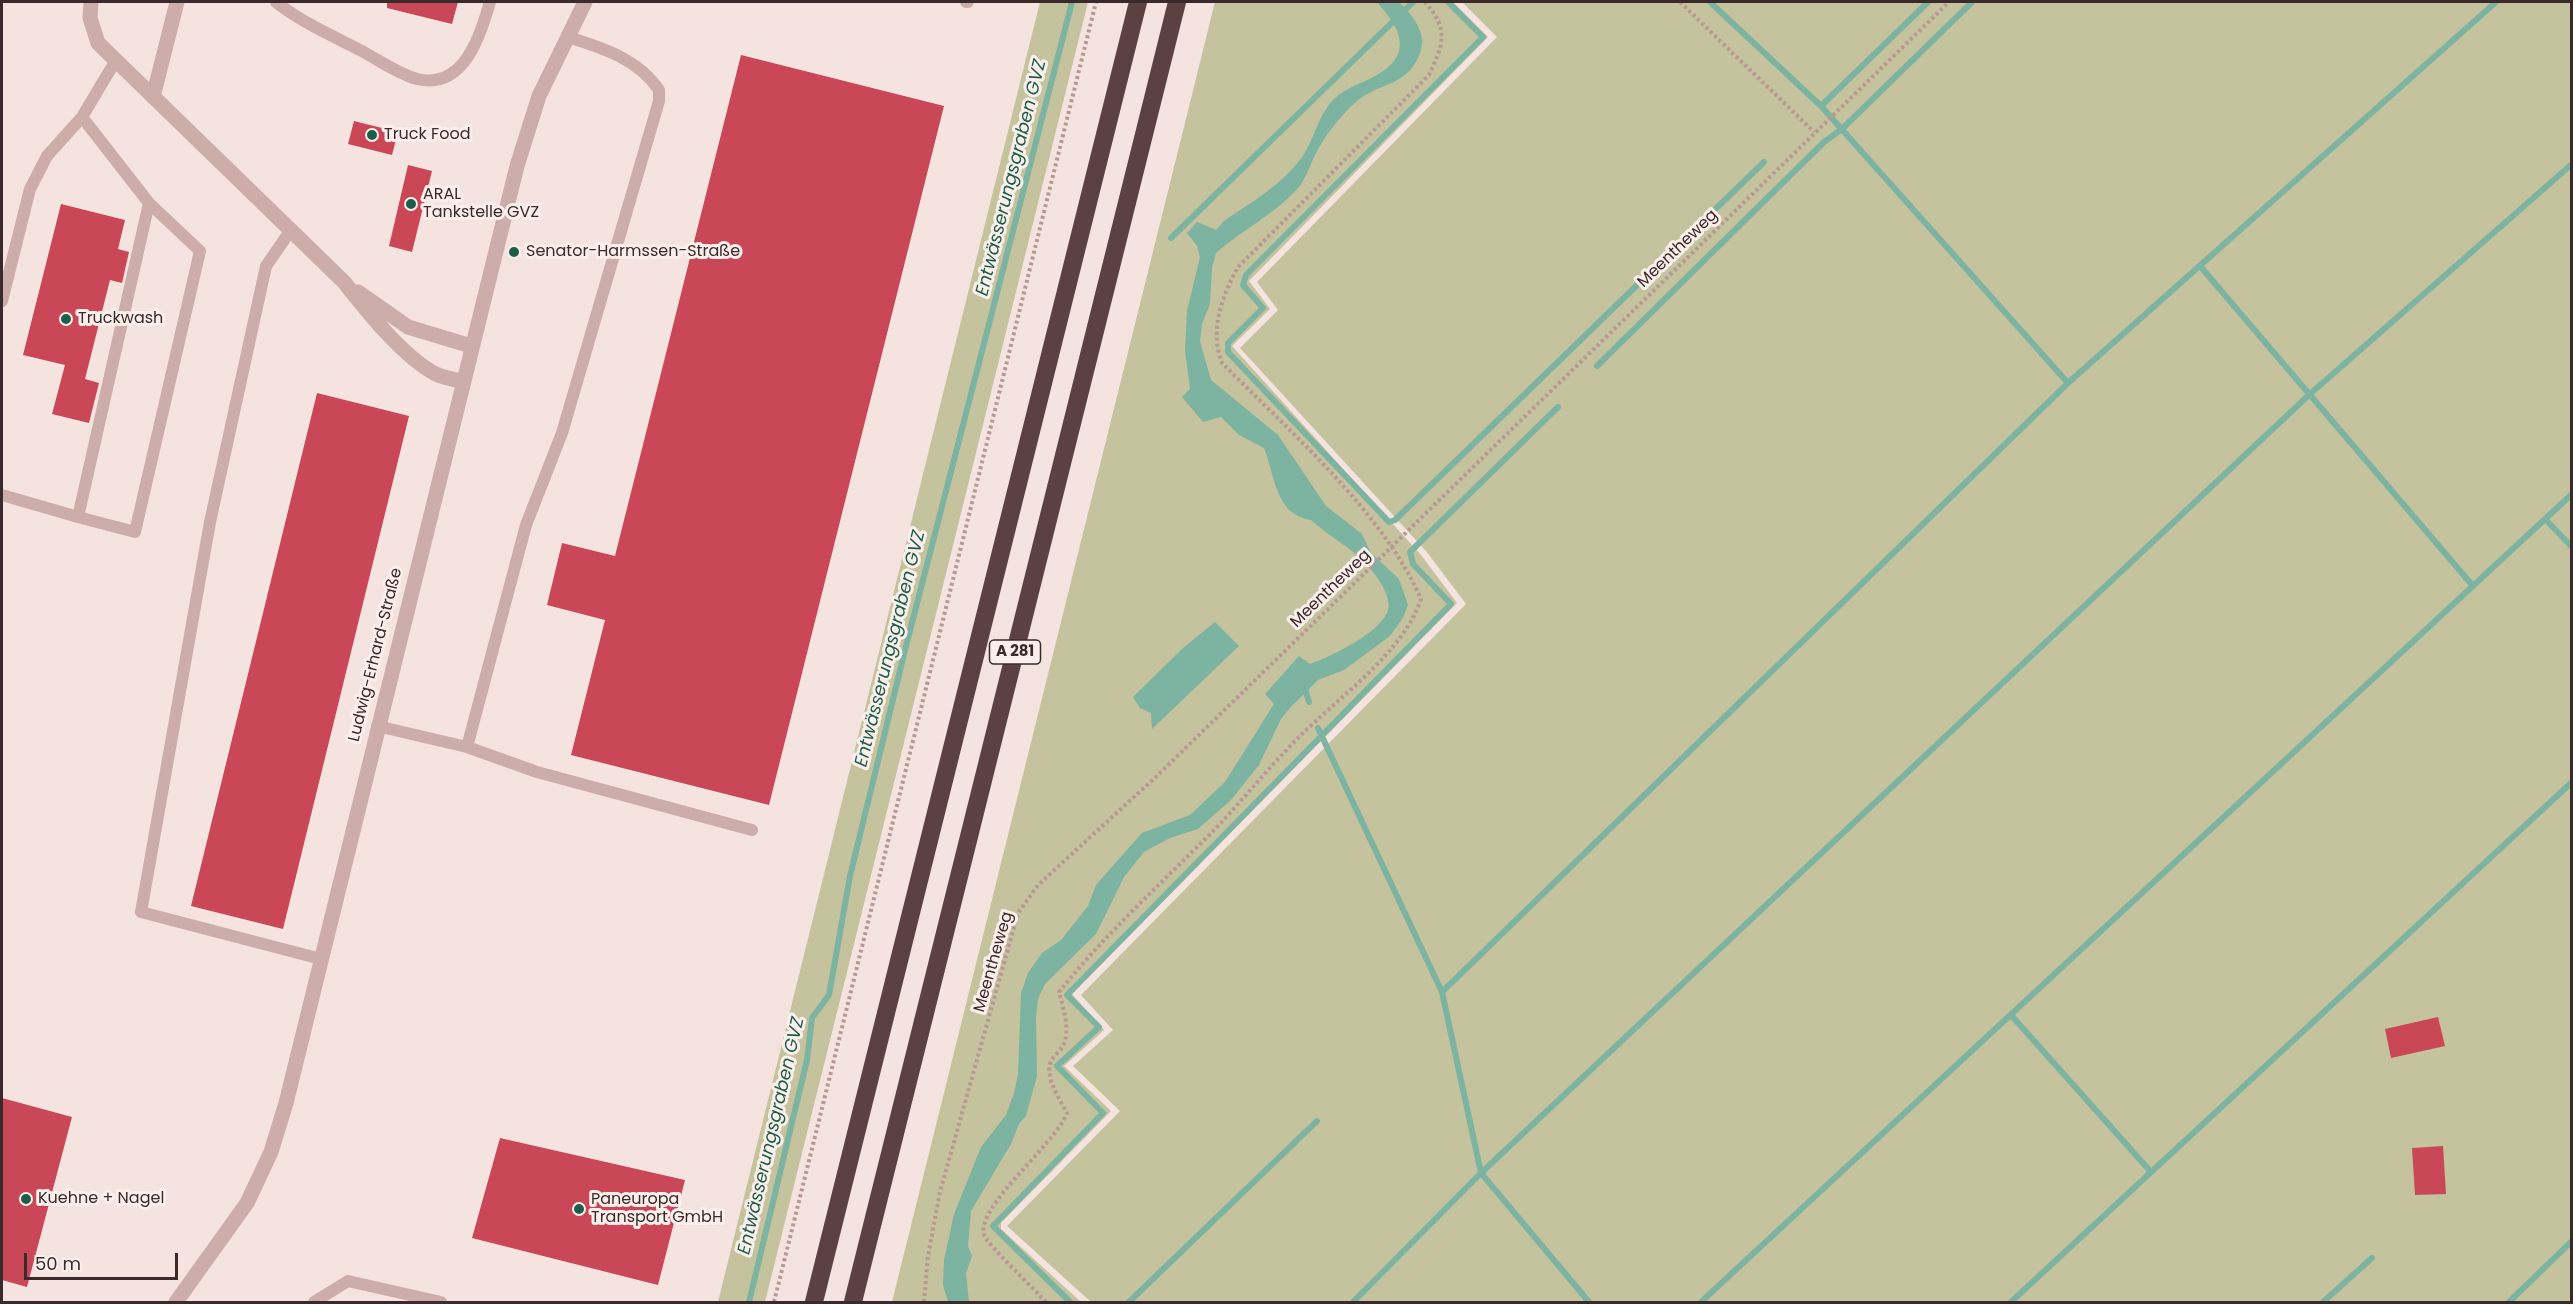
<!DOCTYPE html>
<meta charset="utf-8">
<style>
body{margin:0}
#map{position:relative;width:2573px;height:1304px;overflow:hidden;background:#f4e3df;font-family:Poppins,sans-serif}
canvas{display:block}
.frame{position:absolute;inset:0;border:3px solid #3a2a2b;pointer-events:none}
.scale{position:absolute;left:24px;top:1253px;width:154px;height:27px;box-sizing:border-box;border:3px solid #3a2a2b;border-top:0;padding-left:8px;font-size:18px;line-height:21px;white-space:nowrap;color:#3a2a2b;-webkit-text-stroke:4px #fbefec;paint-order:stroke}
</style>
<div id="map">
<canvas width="2573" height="1304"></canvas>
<div class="frame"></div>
<div class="scale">50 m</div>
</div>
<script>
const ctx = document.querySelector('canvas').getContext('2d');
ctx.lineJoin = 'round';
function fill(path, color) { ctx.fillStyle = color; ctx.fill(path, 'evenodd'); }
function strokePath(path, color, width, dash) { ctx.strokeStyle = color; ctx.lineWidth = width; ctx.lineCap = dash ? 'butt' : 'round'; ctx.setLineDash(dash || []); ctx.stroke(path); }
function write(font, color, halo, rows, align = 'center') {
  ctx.font = font + ' Poppins,sans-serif'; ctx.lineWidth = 6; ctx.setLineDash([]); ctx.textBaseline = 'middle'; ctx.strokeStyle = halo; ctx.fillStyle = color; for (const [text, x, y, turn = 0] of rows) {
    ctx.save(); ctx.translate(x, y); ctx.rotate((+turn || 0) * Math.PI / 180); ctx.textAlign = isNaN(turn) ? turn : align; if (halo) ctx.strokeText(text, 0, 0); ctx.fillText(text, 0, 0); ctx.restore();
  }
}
const green = new Path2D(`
 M1040,2h48l-323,1300h-47z
 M1215,2h238l35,35 -239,244 21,28 -38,37 189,209 36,48 -385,391 32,36 -40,36 47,45 -110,112v6l80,73h-189z
 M1462,2h1109v1300h-1480l-84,-76 113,-115 -47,-45 40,-36 -32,-35 385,-391 -40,-53 -186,-203 38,-38 -21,-28 240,-245z`);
const water = new Path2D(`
 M1377,2h22c13,13 29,31 21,51 -12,34 -41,29 -63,48 -17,15 -32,34 -42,54 -5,10 -9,24 -17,33 -23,26 -56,42 -82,65l-4,15 -2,36 -8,20 -2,17 11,39 67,55 48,71 36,28 9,19 28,26 9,26 -5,13 -13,18 -46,34 -26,10 -28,28 -9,11 -22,46 -28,35 -33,29 -28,9 -26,14 -20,25 -28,57 -51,50 -7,15 -2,19 1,58 -11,40 -7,8 -8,20 -40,67 -3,35 4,10 -6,18 3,28h-21l-5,-17 1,-25 10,-46 27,-67 25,-32 8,-22 4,-19 3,-81 7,-20 14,-20 19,-13 27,-34 8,-21 46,-52 48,-18 35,-33 49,-78 -9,-10 34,-38 11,8c22,-8 66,-29 77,-51 7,-15 -11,-39 -21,-49 -15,-17 -38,-28 -55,-44 -36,-5 -36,-45 -47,-72l-25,-13 -18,-18 -18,5 -21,-25 8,-8 -5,-39 2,-39 13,-54 -3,-11 -10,-13 10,-11 19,8 8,-9c29,-20 60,-37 80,-67 11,-17 15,-41 31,-56 18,-16 54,-21 63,-44 8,-19 -10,-39 -21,-52z
 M1215,622l24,24 -87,83 -1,-16 -11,-5 -7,-11 50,-49z`);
const stream = new Path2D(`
 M1448,2l35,35 -237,238 -3,10 20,23 -35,35v9l161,170 6,-2 369,-358
 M1710,2l111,104 247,277
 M1821,106l107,-104
 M1171,238l242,-236
 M2200,266l273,320
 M1597,366l227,-224 18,-13 130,-127
 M2545,519l27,28
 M1304,685l5,17
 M1318,728l124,264 39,181 108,129
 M1442,992l626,-609 428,-381
 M2011,1015l140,157
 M749,1302l58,-242 5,-42 17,-23 21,-119 55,-226 167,-648
 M1070,1302l-77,-76 110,-113 -46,-47 42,-39 -32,-32 384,-391 -38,-40 -3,-12 148,-145
 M1129,1302l188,-181
 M1353,1302l128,-129 829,-779 262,-230
 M1701,1302l871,-808
 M2011,1302l561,-520
 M2323,1302l49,-44
 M2509,1302l63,-61`);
const building = new Path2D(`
 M387,2h71l-6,22 -65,-16z
 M741,55l203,51 -175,699 -198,-50 34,-135 -58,-15 15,-62 53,13z
 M354,121l44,11 -6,23 -44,-11z
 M408,165l24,6 -20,81 -23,-6z
 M61,204l64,16 -7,29 11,3 -7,31 -12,-3 -25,99 14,4 -10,40 -37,-9 13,-49 -42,-10z
 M317,393l92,23 -126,513 -92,-23z
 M2438,1017l7,29 -54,12 -6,-29z
 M2,1098l70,19 -45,170 -25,-7z
 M500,1138l185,42 -27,105 -186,-47z
 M2443,1146l3,48 -31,1 -3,-47z`);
const path = new Path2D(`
 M1680,2l134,130
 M774,1302l322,-1300
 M924,1302l4,-46 12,-64 78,-279 20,-28 121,-111 790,-772
 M1046,1302c-10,-11 -59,-58 -62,-67 -8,-29 71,-90 83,-122 -7,-13 -21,-34 -17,-49 2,-8 11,-13 14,-20 6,-17 -1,-36 -5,-52 48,-60 106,-112 160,-167 27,-29 52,-60 80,-88 39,-39 105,-85 122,-138 -38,-87 -132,-168 -199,-236 -13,-32 0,-67 16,-96l191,-192c14,-31 21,-44 -4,-73`);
const service = new Path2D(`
 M276,2c25,20 55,33 84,48 17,9 38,24 57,29 47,11 63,-43 73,-77
 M966,2h2
 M291,230l-25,36 -56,256 -69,390 180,47
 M2,301l28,-112 17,-33 35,-39 34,-57
 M2,495l76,22 71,-314 -67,-86
 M78,517l57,15 65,-281 -51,-48
 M377,726l90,21 70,25 215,58
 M467,747l59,-222 36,-92 97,-332v-11c-21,-31 -56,-42 -91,-53
 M314,1302l34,-21 93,21`);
const minor = new Path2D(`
 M91,2l-1,16 8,25 246,239c22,28 60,76 92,92 8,4 18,5 27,8
 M153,97l24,-95
 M358,292l50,35 63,19
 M176,1302l71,-99 24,-51 15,-49 231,-937 22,-70 46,-94`);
const motorway = new Path2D(`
 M814,1302l324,-1300
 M853,1302l324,-1300`);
const markers = [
 [372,135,6,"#1d5e4b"],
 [411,204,6,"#1d5e4b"],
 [514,252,6,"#1d5e4b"],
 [66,319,6,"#1d5e4b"],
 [26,1199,6,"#1d5e4b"],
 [579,1209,6,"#1d5e4b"]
];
const shields = [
 [1015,652,51]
];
const shieldNames = [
 ["A 281",1015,652]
];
const poiNames = [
 ["Truck Food",384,135],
 ["ARAL",423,195],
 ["Tankstelle GVZ",423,213],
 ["Senator-Harmssen-Straße",526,252],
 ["Truckwash",78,319],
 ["Kuehne + Nagel",38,1199],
 ["Paneuropa",591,1200],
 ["Transport GmbH",591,1218]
];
const streetNames = [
 ["Meentheweg",1678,249,-44],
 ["Meentheweg",1331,589,-44],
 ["Ludwig-Erhard-Straße",376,655,-76],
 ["Meentheweg",994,962,-74]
];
const waterNames = [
 ["Entwässerungsgraben GVZ",1012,178,-76],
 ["Entwässerungsgraben GVZ",891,649,-76],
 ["Entwässerungsgraben GVZ",772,1136,-77]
];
fill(green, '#c4c39e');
fill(water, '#7db3a1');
strokePath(stream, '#7db3a1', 6);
fill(building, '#ca4757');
strokePath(path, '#b99794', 4, [3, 3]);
strokePath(service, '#cdadaa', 12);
strokePath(minor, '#cdadaa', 15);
strokePath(motorway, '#5c4142', 18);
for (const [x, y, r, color] of markers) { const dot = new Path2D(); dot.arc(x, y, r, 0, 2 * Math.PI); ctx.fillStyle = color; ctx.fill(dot); strokePath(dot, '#fbefec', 2); }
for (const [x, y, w] of shields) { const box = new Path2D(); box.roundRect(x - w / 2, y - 12, w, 24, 4.5); ctx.fillStyle = '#fbefec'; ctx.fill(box); strokePath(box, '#3a2a2b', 1.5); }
write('bold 15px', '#3a2a2b', null, shieldNames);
write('16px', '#3a2a2b', '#fbefec', poiNames, 'left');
write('16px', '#3a2a2b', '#fbefec', streetNames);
write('italic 18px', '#1d5e4b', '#fbefec', waterNames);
</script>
